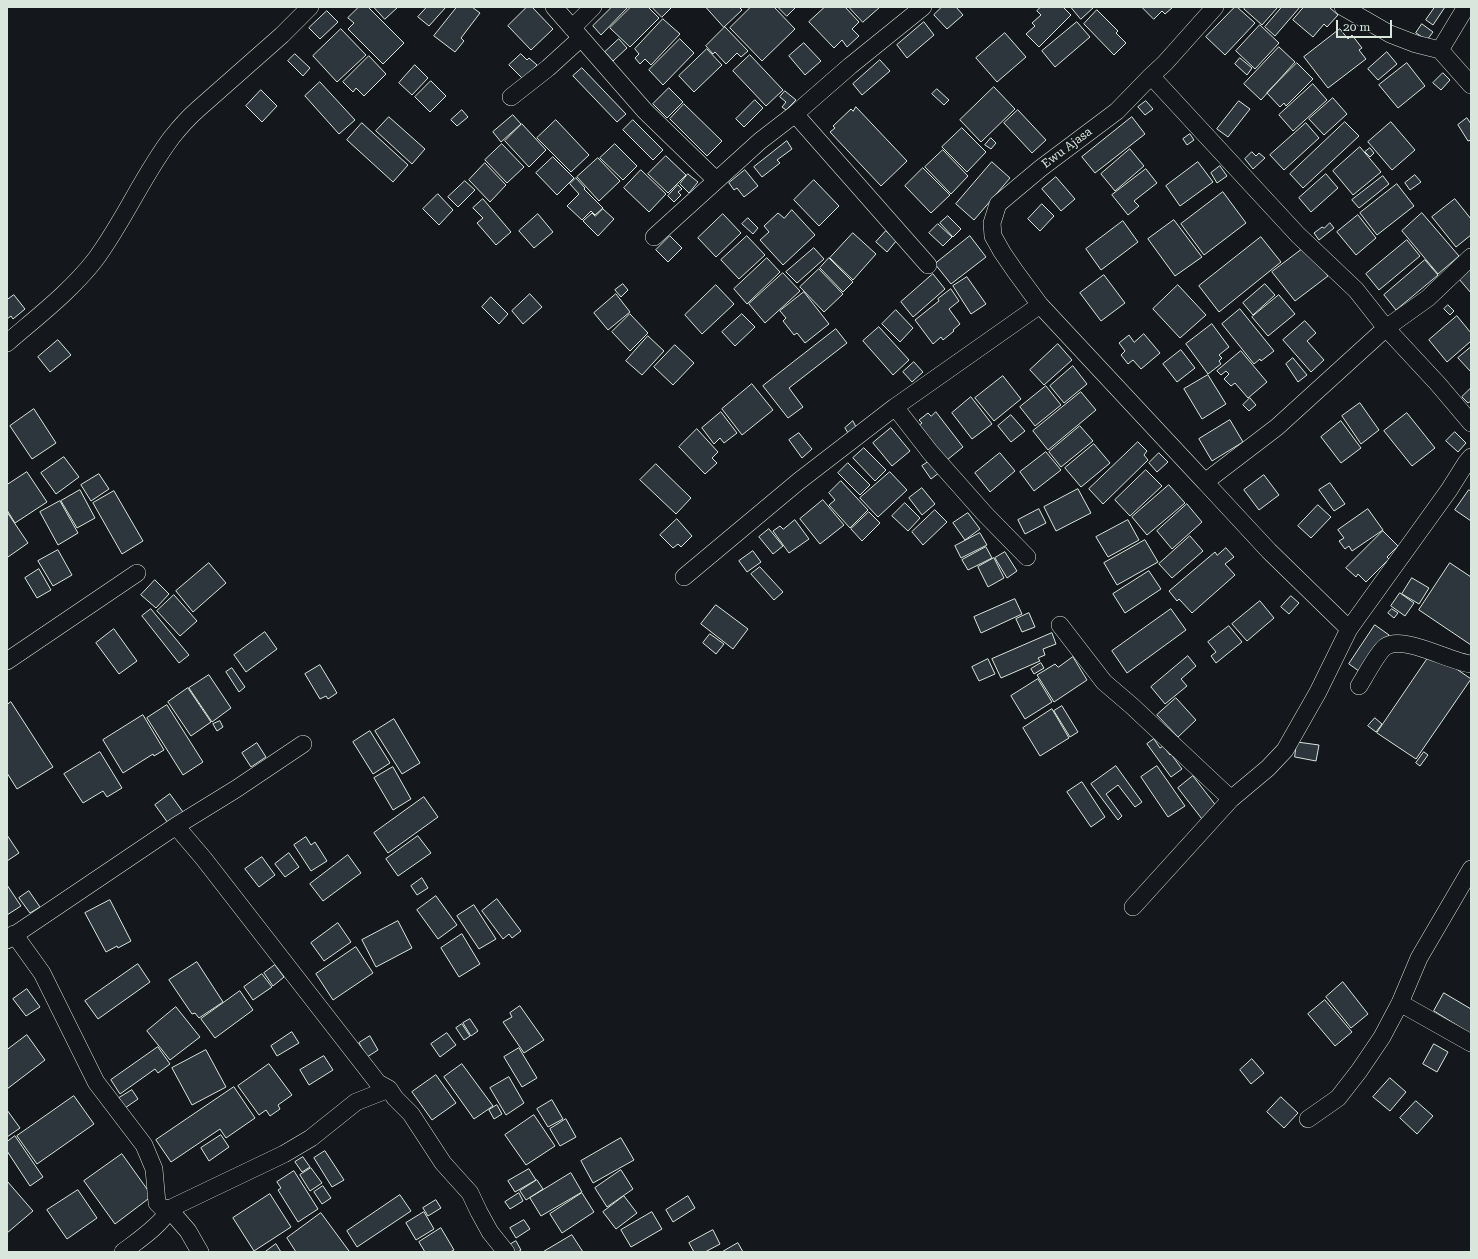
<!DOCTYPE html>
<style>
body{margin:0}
#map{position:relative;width:1478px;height:1259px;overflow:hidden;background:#14181c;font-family:"Roboto Serif",serif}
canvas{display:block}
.frame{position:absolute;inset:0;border:8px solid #d8e6dc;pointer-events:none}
.scale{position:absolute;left:1336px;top:20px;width:56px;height:18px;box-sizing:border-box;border:2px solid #d8e6dc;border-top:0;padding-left:5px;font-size:12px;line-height:14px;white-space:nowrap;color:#d8e6dc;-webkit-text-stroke:3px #14181c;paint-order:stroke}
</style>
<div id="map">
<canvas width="1478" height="1259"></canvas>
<div class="frame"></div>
<div class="scale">20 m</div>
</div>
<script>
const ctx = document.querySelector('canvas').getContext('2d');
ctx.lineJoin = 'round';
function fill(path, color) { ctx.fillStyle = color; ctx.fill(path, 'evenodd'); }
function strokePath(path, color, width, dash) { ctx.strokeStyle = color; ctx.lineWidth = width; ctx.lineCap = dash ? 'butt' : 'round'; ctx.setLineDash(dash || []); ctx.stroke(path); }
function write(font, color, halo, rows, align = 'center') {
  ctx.font = font + ' "Roboto Serif",serif'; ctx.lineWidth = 3; ctx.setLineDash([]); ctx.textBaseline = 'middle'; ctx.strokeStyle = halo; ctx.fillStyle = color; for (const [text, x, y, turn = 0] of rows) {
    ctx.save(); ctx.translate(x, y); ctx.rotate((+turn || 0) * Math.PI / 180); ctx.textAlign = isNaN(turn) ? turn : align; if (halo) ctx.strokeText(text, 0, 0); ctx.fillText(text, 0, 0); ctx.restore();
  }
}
const building = new Path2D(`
 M359,7h9l36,36 -21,21 -35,-35 6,-6 -6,-5z
 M374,7h24l-13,12z
 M427,7h19l-17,19 -11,-9z
 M457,7h15l8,6 -19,25 3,3 -9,11 -21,-16z
 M527,7h5l21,22 -22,21 -23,-24z
 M612,7h16l-27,28 -8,-9z
 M631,7h17l11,11 -29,29 -20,-19z
 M652,7h20l-10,10z
 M706,7h33l3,3 -18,17z
 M751,7h23l21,22 -33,32 -32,-33z
 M778,7h18l-9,9z
 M825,7h20l14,15 -7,7 7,7 -12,11 -5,-7 -8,8 -25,-26z
 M849,7h31l-17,15z
 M942,7h14l7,8 -16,14 -13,-14z
 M1041,7h22l8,8 -32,32 -13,-13 9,-8 -3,-3 9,-8 -4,-4z
 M1071,7h23l-13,12z
 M1142,7h31l-8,7 -3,-3 -8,8z
 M1235,7h2l18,16 -30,32 -19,-18z
 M1246,7h32l-16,18 -18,-16z
 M1282,7h18l-25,29 -10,-9z
 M1304,7h25l9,8 -11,12 -3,-3 -11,13 -20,-17z
 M1435,7h10l-12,18 -7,-5z
 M1097,10l21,21 -2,2 10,10 -12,12 -30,-31z
 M327,11l11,11 -18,17 -11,-11z
 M663,19l17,15 -29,31 -6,-6 -5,5 -5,-6 4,-4 -4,-5z
 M924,22l10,13 -27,23 -10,-13z
 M1077,22l13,15 -35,30 -13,-16z
 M1422,24l11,8 -6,8 -11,-7z
 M1260,25l19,18 -24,26 -19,-18z
 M725,27l23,24 -7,6 -4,-4 -11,11 -11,-12 -2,2 -7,-8z
 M341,29l25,26 -29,27 -24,-26z
 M1340,29l8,10 4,-4 10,13 -3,2 7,9 -38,29 -24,-31z
 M1005,33l21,24 -29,25 -21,-24z
 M619,39l8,9 -14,13 -8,-9z
 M680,39l14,14 -31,32 -14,-15z
 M804,43l17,18 -16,14 -16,-19z
 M1279,47l16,15 -34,38 -17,-16z
 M707,49l15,16 -28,27 -15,-16z
 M1387,52l10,12 -19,16 -10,-11z
 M295,54l15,14 -7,8 -15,-15z
 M521,54l6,6 2,-2 8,7 -14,14 -14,-14z
 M750,55l33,35 -17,16 -33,-35z
 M369,56l17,18 -22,22 -8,-8 -3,4 -10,-10z
 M1240,58l12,10 -5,7 -12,-11z
 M880,60l10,11 -28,24 -9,-11z
 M1297,63l16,16 -27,27 -2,-3 -4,4 -13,-14z
 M1407,63l18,23 -27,22 -19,-23z
 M415,65l13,13 -16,17 -13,-12z
 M582,68l44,46 -9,8 -44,-46z
 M1443,73l7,7 -9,10 -8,-7z
 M431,81l15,15 -16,16 -15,-15z
 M320,82l35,38 -16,14 -34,-38z
 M1313,84l14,16 -34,31 -14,-16z
 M994,87l21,22 -34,33 -21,-22z
 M669,88l14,14 -16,16 -14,-14z
 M937,89l12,11 -5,5 -12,-11z
 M261,90l16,16 -15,16 -16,-16z
 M785,91l11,9 -10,10 -4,-3 4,-5 -6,-5z
 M1333,98l14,16 -23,21 -15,-16z
 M755,100l8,8 -19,19 -8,-8z
 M1146,101l7,8 -8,6 -7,-8z
 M1239,101l11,8 -22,28 -11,-8z
 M684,104l38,37 -15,15 -37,-37z
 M856,107l51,54 -26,25 -51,-54 5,-4 -2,-2 18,-17 2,2z
 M462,110l6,7 -11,9 -6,-6z
 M1018,110l28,30 -14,13 -28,-30z
 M513,115l8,9 -20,18 -8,-10z
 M389,117l36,32 -13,15 -36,-33z
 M1132,117l13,17 -50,39 -13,-16z
 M1467,118l4,6v16l-3,1 -10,-16z
 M556,120l33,35 -18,17 -34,-34z
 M633,120l30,30 -10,10 -30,-30z
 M1345,122l14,14 -56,52 -13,-14z
 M1391,122l24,28 -23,20 -24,-28z
 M362,123l46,42 -15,17 -46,-42z
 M1306,123l13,15 -35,32 -14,-15z
 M522,124l24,26 -17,17 -24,-26z
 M962,128l24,24 -19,20 -25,-25z
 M1190,134l4,6 -7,5 -4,-6z
 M991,138l5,5 -5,6 -6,-4z
 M787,141l5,8 -15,11 3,3 -18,14 -8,-10z
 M502,144l22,23 -17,16 -22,-23z
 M615,144l22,22 -14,14 -23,-22z
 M1360,147l21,25 -28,23 -20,-24z
 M1370,148l4,5 -4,4 -5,-5z
 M1130,149l14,17 -29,25 -14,-17z
 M943,150l25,26 -17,18 -26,-27z
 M1252,152l4,4 3,-3 6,5 -12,11 -8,-10z
 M666,156l20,19 -18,18 -20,-19z
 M553,157l21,21 -17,17 -21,-22z
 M598,158l22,23 -21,20 -22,-24z
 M992,162l18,16 -36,42 -18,-16z
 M1198,162l15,20 -33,24 -14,-20z
 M485,163l21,22 -16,17 -21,-22z
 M1220,166l7,10 -10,7 -6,-10z
 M923,168l27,27 -19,18 -26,-27z
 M1146,169l11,14 -23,18 5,5 -11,9 -16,-20z
 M641,170l25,24 -17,18 -25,-24z
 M745,170l13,16 -14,11 -7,-9 -3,2 -5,-7z
 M688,174l10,8 -9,11 -9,-9z
 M1326,174l12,14 -27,24 -12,-14z
 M1415,175l6,7 -11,8 -5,-7z
 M1383,176l6,8 -30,24 -7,-8z
 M1056,177l19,22 -14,12 -19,-22z
 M576,178l9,10 -1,1 19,19 -8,7 -4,-4 -9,9 -15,-14 12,-12 -9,-10z
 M814,180l25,26 -20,20 -25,-26z
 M465,181l10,9 -17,17 -10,-10z
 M1397,184l17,22 -37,29 -17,-22z
 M678,185l4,4 -4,3 3,3 -7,7 -6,-6z
 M1223,192l23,31 -42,32 -23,-31z
 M438,194l15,16 -14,15 -16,-16z
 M483,199l28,33 -15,13 -19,-22 6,-5 -10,-10z
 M1455,199l16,20v16l-15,12 -24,-30z
 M1042,204l12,12 -14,15 -12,-12z
 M603,209l11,10 -16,17 -15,-15 9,-8 3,3z
 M792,210l23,25 -32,30 -23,-25 9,-8 -5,-6 14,-13 6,5z
 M1422,213l37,43 -21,18 -36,-43z
 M538,214l15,18 -19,16 -15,-17z
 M723,214l18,19 -25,24 -18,-19z
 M1358,215l18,23 -20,17 -19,-23z
 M948,216l13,13 -8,8 -13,-14z
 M748,218l10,10 -5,6 -11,-10z
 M1174,220l28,37 -27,19 -27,-37z
 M1123,221l15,21 -37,28 -15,-21z
 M1330,223l4,5 -15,12 -5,-7 8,-6 2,1z
 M938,224l14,13 -9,9 -14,-13z
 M886,231l11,9 -10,12 -11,-10z
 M853,233l23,21 -23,26 -23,-22z
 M670,236l12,12 -14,14 -12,-12z
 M747,236l18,19 -26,24 -18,-19z
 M970,236l16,21 -35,27 -16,-20z
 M1261,237l20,25 -62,50 -20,-26z
 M1407,240l13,16 -41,34 -13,-16z
 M1305,247l23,29 -33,25 -23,-29z
 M814,248l10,11 -27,24 -11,-11z
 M767,258l13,14 -33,32 -13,-15z
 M829,258l24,24 -10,10 -23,-24z
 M1425,260l13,15 -42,35 -12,-15z
 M819,269l24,25 -19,18 -24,-25z
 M1471,269v24l-12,-14z
 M783,273l17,18 -35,32 -16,-19z
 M933,274l12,15 -32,28 -12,-15z
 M1104,275l21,28 -24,18 -21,-28z
 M967,277l19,27 -15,10 -18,-28z
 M623,284l5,6 -7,7 -6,-7z
 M1265,284l10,11 -22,20 -10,-12z
 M716,285l18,19 -32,30 -17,-19z
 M1178,285l28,30 -26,23 -27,-29z
 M951,289l8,12 -10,8 11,15 -7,6 1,1 -11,9 -2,-3 -8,7 -18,-24 24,-19 -1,-2z
 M804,292l25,32 -24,19 -8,-10 -3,2 -11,-14 3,-3 -6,-7z
 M530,294l12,13 -19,17 -11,-13z
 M616,294l14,18 -22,18 -14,-17z
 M14,295l11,14 -12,10 -2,-3 -4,3v-19z
 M1279,295l16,19 -27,22 -16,-19z
 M491,297l17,17 -9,10 -17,-17z
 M1448,305l6,6 -4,4 -6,-6z
 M1240,309l34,42 -13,10 -1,-2 -6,5 -32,-40z
 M896,310l17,18 -13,14 -18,-18z
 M630,314l18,19 -18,18 -18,-19z
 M742,314l13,13 -20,19 -13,-14z
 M1457,316l14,17v8l-24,21 -18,-22z
 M1305,321l11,12 -9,8 17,19 -13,12 -28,-32z
 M1212,324l17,23 -10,8 3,3 -3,3 2,3 -13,10 -22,-30z
 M879,327l30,33 -16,15 -30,-34z
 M836,329l11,14 -58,45 14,19 -15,11 -25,-32z
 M1144,334l16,19 -19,16 -8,-9 -5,4 -7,-9 4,-4 -6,-8 10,-8 5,7z
 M648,336l16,15 -22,24 -16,-14z
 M58,340l13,15 -21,17 -12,-15z
 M1058,344l14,16 -28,25 -14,-15z
 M675,345l19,18 -21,22 -19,-18z
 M1471,347v25l-13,-14z
 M1181,350l14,18 -18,14 -14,-18z
 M1241,351l26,31 -19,16 -13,-15 -4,3 -7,-7 5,-5 -3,-3 -5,4 -4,-4z
 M1293,358l14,17 -9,7 -12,-18z
 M914,362l9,10 -11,10 -9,-10z
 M1073,366l14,18 -23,19 -14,-17z
 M1208,375l18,29 -24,15 -18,-30z
 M1003,376l18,23 -27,22 -19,-23z
 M752,384l21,26 -31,25 -20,-26z
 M1046,386l15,19 -26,21 -15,-19z
 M1471,388v13l-3,2 -6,-6z
 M1081,392l15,18 -48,40 -15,-19z
 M971,397l21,27 -20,15 -20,-26z
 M1250,398l6,7 -7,6 -6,-6z
 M1360,403l19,27 -18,14 -19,-28z
 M34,409l22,34 -24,16 -22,-33z
 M721,412l16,21 -13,10 -4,-5 -6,6 -12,-16z
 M936,412l27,35 -16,13 -29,-34 4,-3 -3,-3 9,-7 3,3z
 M1407,413l28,35 -23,18 -28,-35z
 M1011,415l14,16 -14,11 -13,-16z
 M1230,420l13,22 -31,19 -13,-22z
 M853,421l3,6 -8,6 -3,-5z
 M1341,421l20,27 -20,15 -20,-26z
 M1080,426l13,15 -32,26 -12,-15z
 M891,428l19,23 -18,15 -19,-23z
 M697,429l21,23 -6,6 5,5 -12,11 -26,-27z
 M1455,432l11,11 -8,9 -12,-11z
 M799,433l13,16 -10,9 -13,-18z
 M1138,442l9,9 -3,4 4,5 -45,44 -14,-15z
 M1094,444l16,19 -29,24 -16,-19z
 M864,448l22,22 -11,11 -22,-23z
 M1046,452l15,18 -27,21 -14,-19z
 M1000,453l15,18 -25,21 -15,-19z
 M1159,453l9,9 -11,10 -8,-9z
 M64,457l15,20 -23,17 -15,-21z
 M931,460l9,12 -9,7 -9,-13z
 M848,463l22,22 -10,10 -22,-22z
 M656,464l35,34 -15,16 -36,-34z
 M1146,470l16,16 -32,30 -15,-16z
 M27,472l20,30 -32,21 -8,-13v-25z
 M890,472l17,18 -29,27 -18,-19z
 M99,474l10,15 -18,12 -10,-16z
 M1264,475l15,20 -20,15 -15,-20z
 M841,481l27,29 -18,18 -21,-23 6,-5 -6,-7z
 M1330,483l15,21 -11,7 -15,-21z
 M1169,485l16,18 -38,32 -15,-18z
 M922,488l13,16 -13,11 -13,-17z
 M1078,489l13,24 -35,18 -12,-24z
 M80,490l15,28 -18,10 -16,-27z
 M1469,490l2,1v30l-16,-11z
 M114,491l29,50 -21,13 -29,-51z
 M823,500l21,25 -24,19 -20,-25z
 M60,501l18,32 -20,12 -18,-33z
 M905,503l15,15 -12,13 -16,-15z
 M1187,504l15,18 -30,27 -15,-18z
 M1318,505l13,12 -20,21 -13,-12z
 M1039,509l7,14 -21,11 -7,-14z
 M1368,509l15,21 -31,21 -3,-5 -4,3 -6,-8 5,-3 -6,-8z
 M935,510l12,12 -24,23 -11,-13z
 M7,512l21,31 -20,14 -1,-1z
 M869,512l11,11 -18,18 -11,-12z
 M968,513l12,16 -15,11 -12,-17z
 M677,519l15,17 -11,11 -3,-3 -5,4 -13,-13z
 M795,520l14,19 -20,14 -16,-22 7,-5 3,3z
 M1128,520l11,20 -31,17 -12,-20z
 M769,529l14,17 -10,8 -14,-17z
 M1383,531l15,15 -11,11 2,2 -23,23 -8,-8 -2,3 -10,-9z
 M980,533l7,12 -26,13 -6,-12z
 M1190,536l13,15 -31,27 -13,-14z
 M1145,540l13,22 -41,23 -13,-22z
 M986,547l6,11 -24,12 -6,-10z
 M1226,548l8,9 -9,7 10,11 -43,38 -13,-14 -2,2 -8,-10 46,-39 2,3z
 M58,550l14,25 -19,11 -15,-25z
 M753,551l8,11 -14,10 -8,-11z
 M1005,552l12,19 -10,7 -12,-20z
 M994,558l10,20 -16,9 -10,-20z
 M209,563l17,20 -33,29 -17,-21z
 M1450,563l21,14v68l-52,-35z
 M760,567l23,25 -9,8 -23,-26z
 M39,569l12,21 -14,8 -12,-20z
 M1149,571l12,18 -36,24 -12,-19z
 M1412,578l17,10 -10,16 -17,-10z
 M155,580l14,14 -13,14 -15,-13z
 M1400,593l14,10 -9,13 -14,-10z
 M174,595l23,26 -17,15 -23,-25z
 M1291,596l8,7 -10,11 -8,-7z
 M1015,599l7,15 -41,19 -7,-16z
 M1260,601l14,17 -27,23 -15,-17z
 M716,605l32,24 -15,20 -32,-25z
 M151,609l38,46 -10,8 -37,-47z
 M1171,609l15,21 -59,43 -15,-22z
 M1392,609l6,4 -4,5 -6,-5z
 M1029,613l6,14 -13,5 -6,-13z
 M1375,625l14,10 -26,39 -14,-10z
 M1229,626l13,16 -26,21 -5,-7 5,-4 -8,-10z
 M114,629l23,32 -18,13 -23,-31z
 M265,632l12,17 -31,23 -12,-17z
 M1052,633l4,11 -13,5 2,6 -7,3 2,3 -39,17 -9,-19z
 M710,634l14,10 -8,10 -13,-11z
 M1432,652l39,27 -55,80 -39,-26z
 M1188,656l8,10 -15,13 6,7 -22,18 -14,-17z
 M1073,657l14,23 -33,22 -17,-27 18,-11 3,3z
 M988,659l7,15 -16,7 -7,-14z
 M1041,663l3,5 -10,6 -3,-5z
 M320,665l17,28 -9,6 -2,-3 -6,3 -15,-25z
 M232,668l13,19 -6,5 -13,-20z
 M209,675l22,33 -19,14 -23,-34z
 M1038,679l14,23 -27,17 -14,-23z
 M188,688l23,34 -20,14 -23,-34z
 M1176,698l20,22 -18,17 -21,-22z
 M11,702l42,65 -36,22 -10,-16v-68z
 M167,705l36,57 -20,13 -36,-57z
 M1062,706l16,26 -8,5 -16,-26z
 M1052,709l17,29 -29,18 -17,-28z
 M143,715l21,35 -10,6 -1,-2 -30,19 -20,-33z
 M1375,718l7,6 -6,8 -8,-6z
 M394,719l26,44 -18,11 -27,-43z
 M220,721l3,6 -6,4 -4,-7z
 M370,731l20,32 -17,11 -20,-32z
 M1154,739l6,9 3,-2 7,9 1,-1 11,15 -11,8 -24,-33z
 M1297,742l22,3 -3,16 -21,-4z
 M257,743l9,14 -15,10 -9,-14z
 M100,752l22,36 -15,9 -4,-6 -20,12 -19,-29z
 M1424,752l4,3 -8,11 -4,-3z
 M1116,766l26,36 -7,5 -17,-22 -12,9 16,22 -4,4 -27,-36z
 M1157,766l28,40 -17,11 -27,-40z
 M393,767l18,32 -18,11 -19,-32z
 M1193,776l24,31 -15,12 -24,-31z
 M1082,782l23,35 -14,10 -24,-35z
 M170,794l13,18 -15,11 -13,-18z
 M424,797l14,20 -50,36 -14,-20z
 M7,835l12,18 -12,8z
 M418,836l13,17 -33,23 -12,-17z
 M306,837l5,8 4,-3 12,19 -16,10 -17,-26z
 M289,853l10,14 -14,10 -10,-13z
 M348,855l13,18 -38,28 -13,-17z
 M262,857l13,18 -16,12 -14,-18z
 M422,878l6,10 -11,7 -6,-9z
 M7,885l14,21 -14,9z
 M29,891l11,16 -10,6 -11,-15z
 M436,896l21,29 -19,14 -21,-29z
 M497,899l24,32 -9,7 -3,-4 -6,5 -21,-28z
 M110,900l21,41 -13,7 -1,-2 -11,6 -21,-39z
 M474,905l22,34 -17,10 -22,-33z
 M398,921l14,27 -36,19 -14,-27z
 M338,923l13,19 -27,19 -13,-18z
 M462,934l18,30 -21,13 -18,-29z
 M356,947l17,26 -40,27 -17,-26z
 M197,962l26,40 -24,16 -4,-5 -3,1 -23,-34z
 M138,964l12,18 -52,37 -13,-18z
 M275,965l9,12 -11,9 -9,-13z
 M262,974l10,13 -19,13 -9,-13z
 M1343,982l25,32 -17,14 -25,-31z
 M27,989l13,18 -14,9 -13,-17z
 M240,991l13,19 -38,28 -14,-19z
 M1444,993l27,16v25l-37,-23z
 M1325,1000l27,32 -17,14 -27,-32z
 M520,1006l24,34 -20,13 -21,-31 9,-5 -2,-4z
 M176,1007l24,30 -30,23 -23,-29z
 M470,1019l8,12 -7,5 -8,-13z
 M462,1024l8,12 -6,4 -8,-12z
 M292,1032l7,11 -22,13 -6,-10z
 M447,1033l9,12 -16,12 -9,-13z
 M27,1035l18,25 -38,29v-39z
 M370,1036l8,14 -11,7 -8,-14z
 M1434,1044l14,8 -11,20 -14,-8z
 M158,1047l12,17 -12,9 -3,-4 -35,25 -9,-14z
 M519,1048l18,30 -15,9 -18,-30z
 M206,1050l20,37 -34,18 -20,-37z
 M324,1056l9,14 -24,15 -9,-15z
 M1252,1059l12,14 -13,11 -11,-14z
 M269,1064l23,31 -14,10 2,4 -10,7 -4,-6 -7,5 -21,-29z
 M462,1064l31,42 -19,13 -30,-42z
 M436,1075l20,28 -24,17 -20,-28z
 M509,1077l15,26 -18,12 -16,-27z
 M1390,1078l16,14 -16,19 -17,-14z
 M234,1087l21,31 -29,20 -6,-9 -49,33 -15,-22z
 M132,1090l6,9 -13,9 -6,-10z
 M74,1096l20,28 -57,40 -20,-28z
 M1281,1097l17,16 -14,15 -17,-16z
 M552,1100l11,19 -15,8 -11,-18z
 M1416,1101l17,15 -16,18 -17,-16z
 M497,1105l5,9 -8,5 -5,-9z
 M7,1110l13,18 -13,9z
 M534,1115l21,31 -29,19 -21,-30z
 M566,1119l10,18 -16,9 -10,-17z
 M221,1135l8,12 -20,14 -8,-13z
 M15,1136l28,41 -13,9 -23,-35v-9z
 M621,1138l13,22 -41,23 -12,-22z
 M325,1151l19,29 -12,7 -18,-29z
 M122,1154l30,42 -37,28 -31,-43z
 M303,1157l7,10 -8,5 -7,-10z
 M311,1168l11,15 -12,8 -10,-16z
 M529,1169l7,11 -21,12 -7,-11z
 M621,1170l12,19 -26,18 -12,-19z
 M294,1171l24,38 -20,13 -20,-32 3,-2 -4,-6z
 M571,1173l11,19 -41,24 -11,-18z
 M537,1180l6,9 -17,11 -6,-9z
 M7,1181l26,30 -26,22z
 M323,1186l8,12 -9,6 -8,-12z
 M78,1190l19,28 -30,21 -20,-29z
 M519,1193l4,8 -13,8 -5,-7z
 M582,1193l12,19 -32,21 -12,-19z
 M270,1194l21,33 -37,24 -21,-33z
 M400,1195l11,16 -54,36 -10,-16z
 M624,1196l13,17 -21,16 -13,-17z
 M688,1196l7,12 -22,14 -7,-12z
 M436,1200l5,8 -13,8 -5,-8z
 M424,1212l10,17 -18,11 -10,-17z
 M652,1212l10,17 -31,18 -10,-17z
 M321,1213l28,38 -1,1h-52l-9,-14z
 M524,1220l6,9 -14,9 -6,-10z
 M441,1228l13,22 -4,2h-25l-6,-10z
 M713,1230l7,14 -15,8h-11l-5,-9z
 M572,1235l11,17h-40z
 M516,1241l5,9 -3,2h-9l-3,-5z
 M738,1243l5,9h-21z
 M276,1244l5,8h-16z`);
const minor = new Path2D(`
 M554,7l91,104 71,69
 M1215,7l-50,56 -14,13 -34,35 -76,57 -43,36 -6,19 1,13 9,16 13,19 25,34 165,177 72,-55 109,-99 42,-30 43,-41
 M1343,7l47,27 26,10 24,6 31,35
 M572,28l21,-21
 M1440,50l26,-43
 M1151,76l147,159 58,55 30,38 52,56 33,39
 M511,97l37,-29 33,-30
 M795,114l133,151
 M654,237l106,-96 35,-27 55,-48 73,-59
 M7,343c30,-26 63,-51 88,-83 29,-39 48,-85 77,-123 8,-10 16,-19 25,-27l85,-75 28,-28
 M895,407l35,45 54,61 43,44
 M1205,482l64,69 80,78 100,-139 17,-27 5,-6
 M684,577l115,-96 96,-74 145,-102
 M1060,625l44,57 28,24 99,93
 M7,661l130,-88
 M1359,686c5,-8 19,-34 26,-39 18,-13 65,15 86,17
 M176,826l28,33 174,224 11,6
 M1133,907l98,-108 37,-31 17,-18 33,-58 31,-63
 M14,934l28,39 54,109 48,63 10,24 3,34 4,4 8,2 115,-55 27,-16 45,-36 33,-13 6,9 16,16 32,49 27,30 9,19 11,20 16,20
 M7,940l169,-114 60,-37 67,-45
 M1400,1003l71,40
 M1308,1119l30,-21 21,-27 23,-34 18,-34 19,-45 52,-89
 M169,1209l19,22 12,21
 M123,1252c13,-10 41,-29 46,-43`);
const streetNames = [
 ["Ewu Ajasa",1067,148,-37]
];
fill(building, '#2c363c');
strokePath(building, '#d8e6dc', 1);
strokePath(minor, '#d8e6dc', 18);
strokePath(minor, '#14181c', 17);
write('12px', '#d8e6dc', '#14181c', streetNames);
</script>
